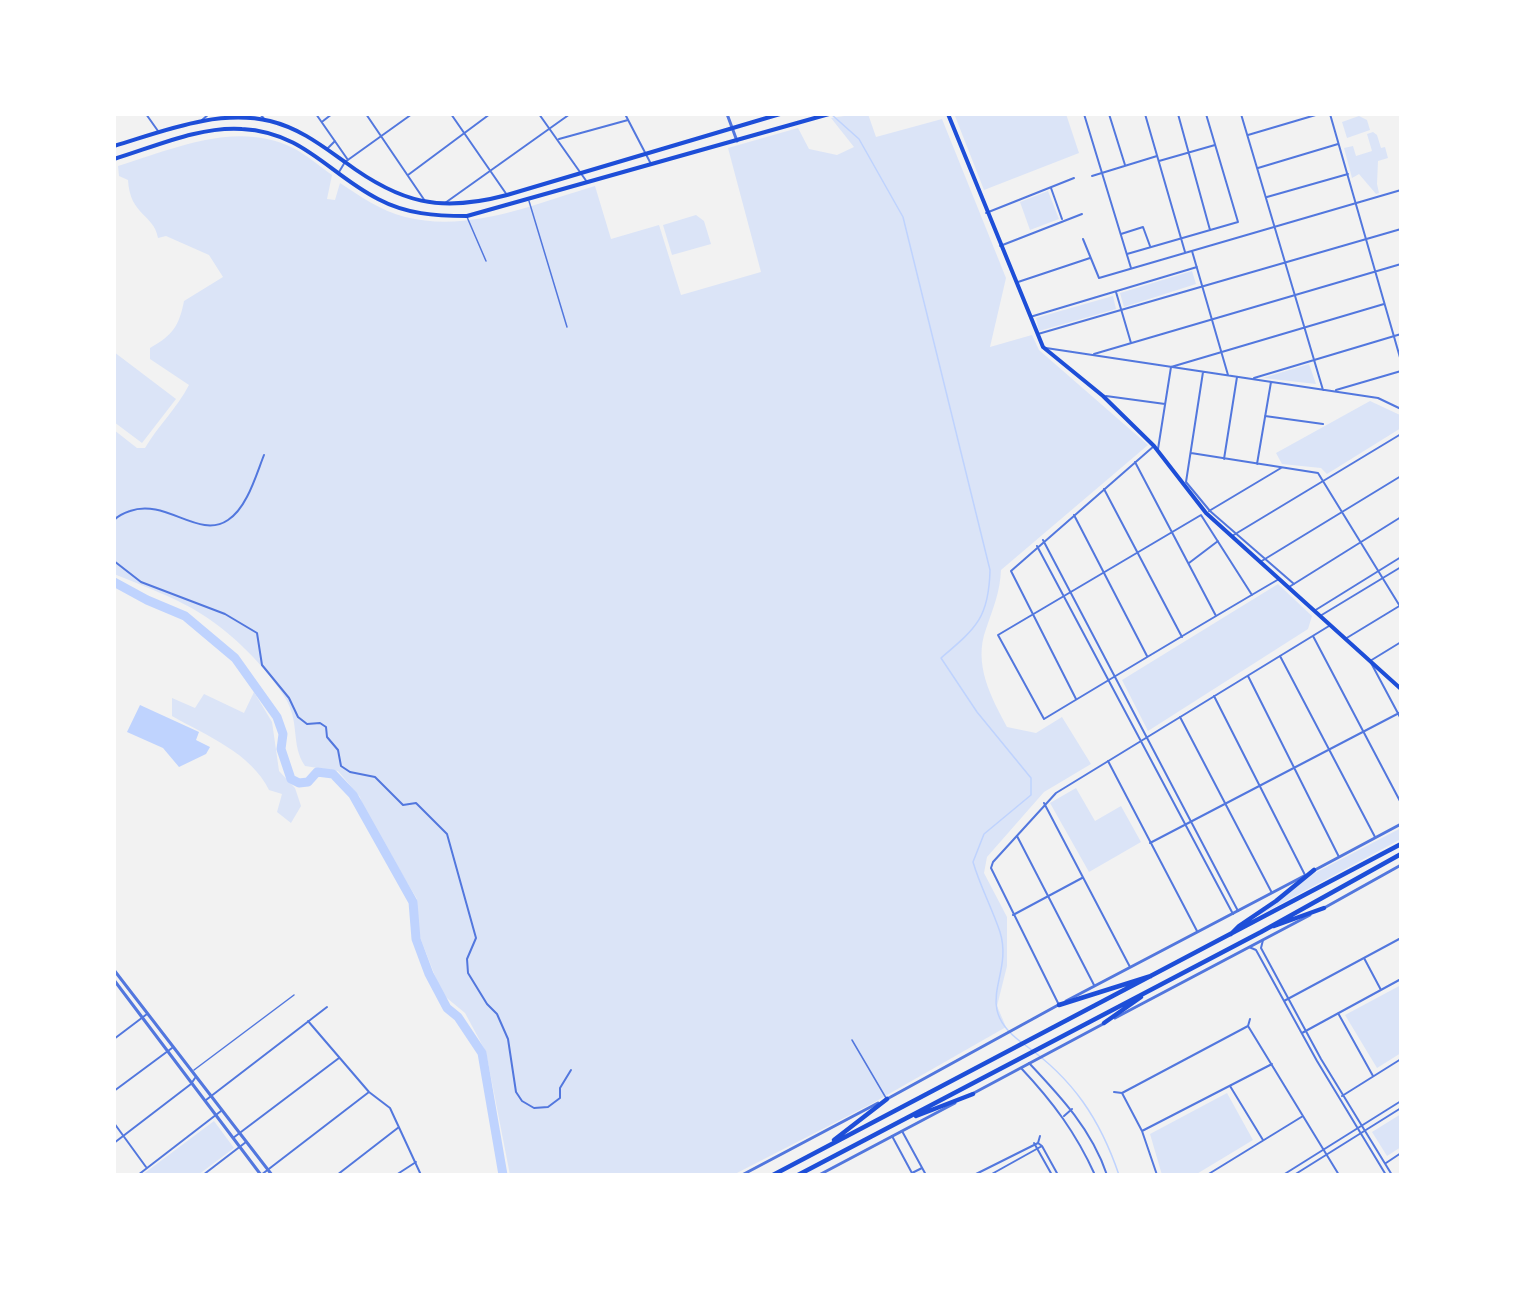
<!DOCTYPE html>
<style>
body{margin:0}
#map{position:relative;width:1515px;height:1289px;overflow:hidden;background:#f2f2f2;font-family:Roboto,sans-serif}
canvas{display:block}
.frame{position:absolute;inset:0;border:116px solid #fff;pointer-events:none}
</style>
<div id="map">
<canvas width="1515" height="1289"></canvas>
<div class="frame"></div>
</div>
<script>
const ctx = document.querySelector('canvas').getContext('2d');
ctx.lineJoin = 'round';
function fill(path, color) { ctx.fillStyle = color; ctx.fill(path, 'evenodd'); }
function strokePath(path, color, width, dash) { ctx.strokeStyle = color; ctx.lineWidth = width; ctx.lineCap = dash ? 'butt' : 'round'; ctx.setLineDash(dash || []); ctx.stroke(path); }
const green = new Path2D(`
 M858,114h10l8,23 66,-18 64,159 -16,69 42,-12 7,15 109,95 -147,125c-1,23 -8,38 -15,59 -13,35 5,68 21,98l29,6 26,-16 29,47 -47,28 -57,65 -3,16 23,44v49l-10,40 9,21 -133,76 -140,72h-223l-24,-123 -21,-39 -23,-19 -24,-62 -1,-33 -53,-88 -4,-14 -22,-26 -33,-5c-15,-22 -4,-44 -21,-70 -19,-30 -51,-62 -81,-81 -22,-15 -64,-31 -89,-41v-144l23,18h8c13,-22 32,-40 44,-63l-39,-26v-11c23,-13 29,-22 34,-47l39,-24 -14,-22 -43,-19 -8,2c-4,-24 -28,-22 -30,-58l-9,-4 -1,-10c56,-17 118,-46 175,-18 14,7 26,18 39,27l-5,24 8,1 5,-17c20,13 41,28 65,34 65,16 129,-13 190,-31l16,53 48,-14 22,70 80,-23 -33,-124 70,-20 11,21 28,6 17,-8 -23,-29z
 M963,114h103l13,39 -95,37 -29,-74z
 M1359,116l8,4 3,10 -23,8 -5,-16z
 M1373,132l4,3 4,13 4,-1 3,11 -10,3 -1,23 2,9 -3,1 -17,-20 -7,4 -8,-30 9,-2 3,10 16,-5 -5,-17z
 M1048,191l11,28 -29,11 -10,-28z
 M696,215l8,6 7,23 -39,11 -9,-30z
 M1192,271l4,13 -72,23 -4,-14z
 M1113,296l3,13 -77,22 -3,-13z
 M114,352l62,47 -34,44 -28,-21z
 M1309,364l7,20 -53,-6z
 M1370,401l30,14 1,13 -74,46 -6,-6 -39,-4 -6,-11z
 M1278,584l34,32 -4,13 -160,102 -26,-51z
 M254,692l18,30 7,49 16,17 6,18 -10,17 -14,-11 5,-18 -13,-4c-18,-37 -62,-54 -97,-74v-18l23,10 9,-14 40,19z
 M1076,788l19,33 26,-15 20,36 -52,30 -39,-69z
 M1401,828v11l-143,77 55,-42z
 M1401,985v68l-24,15 -32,-53z
 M1227,1093l26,47 -58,35h-33l-12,-41z
 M1401,1114v33l-14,9 -15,-24z
 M214,1121l20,27 -36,27h-56z`);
const water = new Path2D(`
 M140,705l59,27 -3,8 14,7 -4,7 -27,13 -16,-19 -36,-16z`);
const stream = new Path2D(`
 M831,114l28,25 44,78 87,353c-1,48 -14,58 -49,88l36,54 54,66v17l-47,39 -11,28c7,24 19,46 27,70 14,45 -29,73 21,110
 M1025,1045c48,34 75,74 94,130`);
const river = new Path2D(`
 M114,582l33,18 38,16 50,42 42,59 6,17 -2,15 10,30 8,4 9,-1 9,-10 16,2 20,21 60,107 3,37 13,35 18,34 11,9 24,36 21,122`);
const service = new Path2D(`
 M529,201l38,126
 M467,217l19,44
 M852,1040l34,58
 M194,1070l100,-75`);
const pedestrian = new Path2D(`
 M1084,114l47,154
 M114,520c5,-5 10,-7 16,-9 36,-13 69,29 98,9 19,-12 28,-45 36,-65
 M114,561l27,21 84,32 32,19 5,32 27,33 9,19 9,7 13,-1 6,4 1,10 11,13 3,16 9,6 25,5 28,28 13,-2 31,31 29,104 -9,21 1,14 19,31 10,10 11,25 8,53 6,9 12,7 14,-1 12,-9v-10l11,-18`);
const minor = new Path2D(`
 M146,114l12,17
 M260,114l5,6
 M316,114l32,46
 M366,114l59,87
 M451,114l56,81
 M539,114l48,68
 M625,114l26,50
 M1109,114l16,51
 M1145,114l40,138
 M1178,114l32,116
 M1241,114l82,276
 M1330,114l71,247
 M202,120l7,-6
 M323,121l9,-7
 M1248,135l71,-21
 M559,139l69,-19
 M327,149l8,-8
 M1159,161l56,-16
 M1258,168l80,-24
 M339,172l6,-10 67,-48
 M408,175l82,-61
 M1092,176l65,-20
 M1051,188l11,31
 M1267,197l81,-23
 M445,203l125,-89
 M986,213l88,-35
 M1121,234l22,-7 7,19
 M1083,239l16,39 302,-88
 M1000,246l82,-32
 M1192,251l36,124
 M1127,254l111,-32 -32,-108
 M1018,282l72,-24
 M1116,292l15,51
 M1030,317l167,-50
 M1038,334l363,-105
 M1046,348l332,50 23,11
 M1094,354l307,-90
 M1254,378l147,-44
 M1336,390l65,-19
 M1106,396l59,8
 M1265,416l58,8
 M1158,449l13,-82 213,-63
 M1191,453l127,20 83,135
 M1224,459l13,-82
 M1135,462l81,154
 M1257,464l14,-82
 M1186,482l24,29 84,73
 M1186,482l17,-110
 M1104,489l78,148
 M1209,511l72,-43
 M1074,515l73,141
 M1232,536l169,-102
 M1043,540l195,371
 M1037,546l196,368
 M1260,562l141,-86
 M1189,563l29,-22
 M1289,587l112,-70
 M1252,595l-51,-80 -203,120 46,84c78,-47 156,-94 235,-140
 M1314,611l87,-54
 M1320,616l81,-49
 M1313,636l88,167
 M1345,639l56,-34
 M1401,642l-31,19 31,58
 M1280,656l95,181
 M1248,676l91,181
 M1214,696l91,179
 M1076,699l-65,-128 143,-125
 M1180,717l92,176
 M1108,761l89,170
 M1044,803l86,164
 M1017,836l77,149
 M1150,843l251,-131
 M1013,915l69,-37
 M1263,940l-2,8 60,111 71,116
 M1249,947l7,3 61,111 69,114
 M1364,958l17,32
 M1284,1001l117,-63
 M1059,1005l-68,-137 2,-6 63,-69 273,-167
 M1338,1013l35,63
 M1250,1019l-2,7 91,149
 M308,1021l61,71 21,16 31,67
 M1302,1033l99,-54
 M114,1039l33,-25
 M1029,1063c32,34 63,67 78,112
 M1021,1068c32,34 55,65 74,107
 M1230,1086l33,54
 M114,1091l58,-43
 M1114,1092l8,1
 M1122,1093l126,-67
 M1122,1093l20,38 15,44
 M1342,1096l59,-37
 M206,1100l121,-93
 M1064,1116l8,-7
 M114,1123l32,44
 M902,1131l24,44
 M1142,1131l130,-67
 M892,1136l21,39
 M233,1138l106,-80
 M114,1143l77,-59 4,-6
 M1034,1143l18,32
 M1038,1143l4,3 16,29
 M1038,1143l2,-7
 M1386,1163l15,-10
 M912,1173l10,-5
 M138,1175l83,-64
 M203,1175l43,-33
 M261,1175l108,-83
 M337,1175l62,-48
 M396,1175l20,-13
 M974,1175l64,-32
 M990,1175l52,-29
 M1207,1175l96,-59
 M1283,1175l118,-74
 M1294,1175l107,-67`);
const tertiary = new Path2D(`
 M727,114l10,27
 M1313,871l88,-47
 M1324,908l77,-43
 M114,970l158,205
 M114,980l147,195
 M1066,1001l238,-125
 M1115,1018l195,-103
 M972,1094l131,-70
 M887,1099l173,-95
 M742,1175l136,-72
 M819,1175l136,-72`);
const secondary = new Path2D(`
 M948,114l95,233 60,49 51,50 52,67 195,176`);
const primary = new Path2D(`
 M114,146c50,-15 103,-37 156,-25 29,7 51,24 75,41 55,41 95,51 162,33l273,-81
 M114,159c40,-12 86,-33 128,-30 61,3 87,45 136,70 28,15 57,17 89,17l362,-102`);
const trunk = new Path2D(`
 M1274,926l50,-18
 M1231,934l8,-8 37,-25 38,-31
 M1059,1005l92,-29
 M1104,1023l37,-26
 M916,1116l57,-22
 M834,1140l53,-41
 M773,1175l628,-331
 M798,1175l463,-243 140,-78`);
fill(green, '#dbe4f7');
fill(water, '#bfd3fe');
strokePath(stream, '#bfd3fe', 1.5);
strokePath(river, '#bfd3fe', 9);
strokePath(service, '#5277de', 1.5);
strokePath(pedestrian, '#5277de', 2);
strokePath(minor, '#5277de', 2);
strokePath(tertiary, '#5277de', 3);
strokePath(secondary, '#1d4ed8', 4);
strokePath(primary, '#1d4ed8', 4);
strokePath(trunk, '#1d4ed8', 4.5);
</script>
